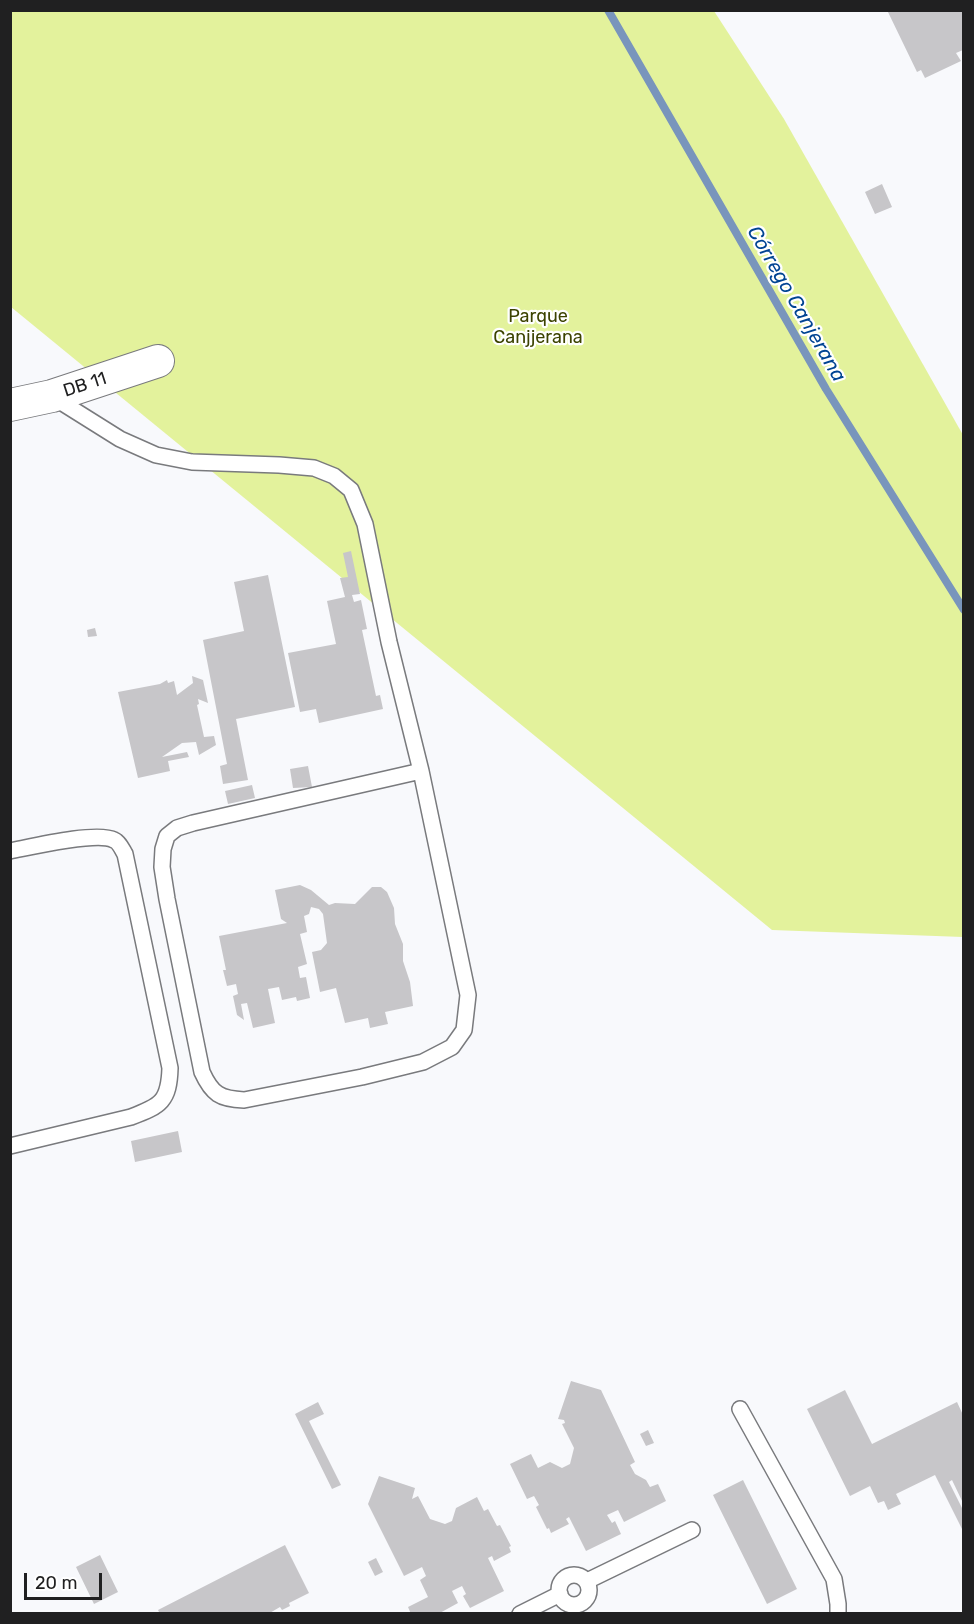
<!DOCTYPE html>
<meta charset="utf-8">
<style>
body{margin:0}
#map{position:relative;width:974px;height:1624px;overflow:hidden;background:#f8f9fc;font-family:Rubik,sans-serif}
canvas{display:block}
.frame{position:absolute;inset:0;border:12px solid #202021;pointer-events:none}
.scale{position:absolute;left:24px;top:1573px;width:78px;height:27px;box-sizing:border-box;border:3px solid #202021;border-top:0;padding-left:8px;font-size:18px;line-height:21px;white-space:nowrap;color:#202021;-webkit-text-stroke:4px #fff;paint-order:stroke}
</style>
<div id="map">
<canvas width="974" height="1624"></canvas>
<div class="frame"></div>
<div class="scale">20 m</div>
</div>
<script>
const ctx = document.querySelector('canvas').getContext('2d');
ctx.lineJoin = 'round';
function fill(path, color) { ctx.fillStyle = color; ctx.fill(path, 'evenodd'); }
function strokePath(path, color, width, dash) { ctx.strokeStyle = color; ctx.lineWidth = width; ctx.lineCap = dash ? 'butt' : 'round'; ctx.setLineDash(dash || []); ctx.stroke(path); }
function write(font, color, halo, rows, align = 'center') {
  ctx.font = font + ' Rubik,sans-serif'; ctx.lineWidth = 4.5; ctx.setLineDash([]); ctx.textBaseline = 'middle'; ctx.strokeStyle = halo; ctx.fillStyle = color; for (const [text, x, y, turn = 0] of rows) {
    ctx.save(); ctx.translate(x, y); ctx.rotate((+turn || 0) * Math.PI / 180); ctx.textAlign = isNaN(turn) ? turn : align; if (halo) ctx.strokeText(text, 0, 0); ctx.fillText(text, 0, 0); ctx.restore();
  }
}
const green = new Path2D(`
 M10,11h704l70,108 179,316v502l-191,-7 -761,-623z`);
const stream = new Path2D(`
 M608,10l218,379 138,221`);
const building = new Path2D(`
 M887,10h57l1,2 18,-2v40l-7,3 5,8 -36,17 -4,-8 -4,2z
 M882,184l10,23 -17,7 -10,-22z
 M351,551l9,43 -8,1 2,7 7,-2 6,29 -5,1 14,66 4,-1 3,14 -64,14 -3,-14 -16,3 -12,-59 48,-9 -9,-43 18,-4 -5,-19 8,-1 -5,-24z
 M268,575l27,132 -59,12 12,61 -25,4 -3,-18 7,-2 -24,-124 41,-9 -10,-49z
 M95,628l2,8 -9,1 -1,-7z
 M192,676l11,4 5,23 -10,-4 1,5 -2,1 7,32 10,-1 2,9 -17,10 -3,-13 -14,1 -20,14 25,-5 2,5 -21,4 2,10 -32,7 -20,-86 42,-8 7,-4 1,3 6,-2 3,14 16,-12z
 M308,766l4,21 -19,1 -3,-19z
 M252,785l3,13 -27,6 -3,-13z
 M300,885l11,5 18,15 6,-2 20,1 17,-17h9l6,5 7,16 1,16 8,20v17l7,21 3,24 -28,6 3,12 -18,4 -2,-10 -23,5 -9,-35 -16,4 -8,-40 9,-2 6,-7 -4,-29 -4,-5 -8,-2 -2,7 -5,2 3,16 -7,2 7,30 -9,3 2,11 6,-1 4,21 -13,3 -1,-4 -14,3 -3,-13 -11,2 7,34 -22,5 -6,-25 -6,1 3,16 -7,-5 -4,-19 5,-2 -2,-10 -9,2 -4,-16h3l-7,-34 68,-13 -6,-4 -6,-29z
 M178,1131l4,21 -47,10 -4,-21z
 M571,1381l30,9 34,72 -5,3 5,9 11,6 4,7 8,-3 8,17 -42,21 -6,-12 -11,5 5,8 3,-2 6,13 -35,17 -17,-34 -3,2 3,5 -18,9 -2,-5 -2,1 -11,-22 3,-2 -5,-9 -7,3 -17,-35 21,-10 7,14 12,-6 12,6 8,-4 4,-16 -12,-24 3,-1 -1,-3 -6,-1z
 M845,1390l27,54 85,-42 6,13v88l-11,-23 -3,2 14,28v21l-28,-56 -39,19 5,10 -13,6 -4,-9 -6,2 -8,-17 -20,10 -43,-87z
 M318,1402l6,12 -15,7 32,64 -9,4 -37,-75z
 M648,1430l6,13 -8,3 -6,-12z
 M379,1476l36,12 -3,11 6,-3 12,23 15,5 7,-3 4,-13 21,-11 7,14 4,-2 9,17 3,-1 11,21 -2,1 2,5 -17,9 -2,-5 -4,2 16,33 -34,17 -7,-12 3,-2 -4,-8 -10,5 6,12 -20,11h-27l-3,-7 20,-10 -8,-17 6,-4 -4,-9 -18,9 -36,-72z
 M743,1480l54,109 -30,15 -54,-109z
 M285,1545l24,48 -20,10 1,3 -8,4 -2,-3 -12,7h-108l-2,-4z
 M100,1555l18,37 -24,12 -18,-37z
 M376,1558l7,14 -8,4 -7,-14z`);
const lane = new Path2D(`
 M53,397l67,42 36,16 36,7 87,3 35,3 20,8 17,14 14,34 24,118 32,129 47,224 -4,35 -12,17 -29,15 -61,15 -118,23c-24,-1 -32,-6 -42,-28l-35,-173 -5,-32 1,-18 4,-13 10,-8 16,-5 228,-52
 M10,851c21,-4 87,-20 104,-11 5,2 8,9 11,14l45,214c-1,33 -9,38 -39,49l-121,29
 M740,1409l94,170 4,25v10
 M559 1590a15 15 0 1 1 30 0a15 15 0 1 1-30 0Z
 M587,1581l105,-51
 M520,1614l40,-20`);
const street = new Path2D(`
 M10,405l42,-9 106,-35`);
const parkNames = [
 ["Parque",538,317],
 ["Canjjerana",538,338]
];
const streetNames = [
 ["DB 11",85,385,-18]
];
const waterNames = [
 ["Córrego Canjerana",796,304,60]
];
fill(green, '#e3f29c');
strokePath(stream, '#7995bc', 8);
fill(building, '#c7c6c9');
strokePath(lane, '#797a7d', 18);
strokePath(street, '#797a7d', 34);
strokePath(lane, '#fff', 15);
strokePath(street, '#fff', 32);
write('18px', '#3c4300', '#fff', parkNames);
write('18px', '#202021', '#fff', streetNames);
write('italic 20px', '#004492', '#fff', waterNames);
</script>
